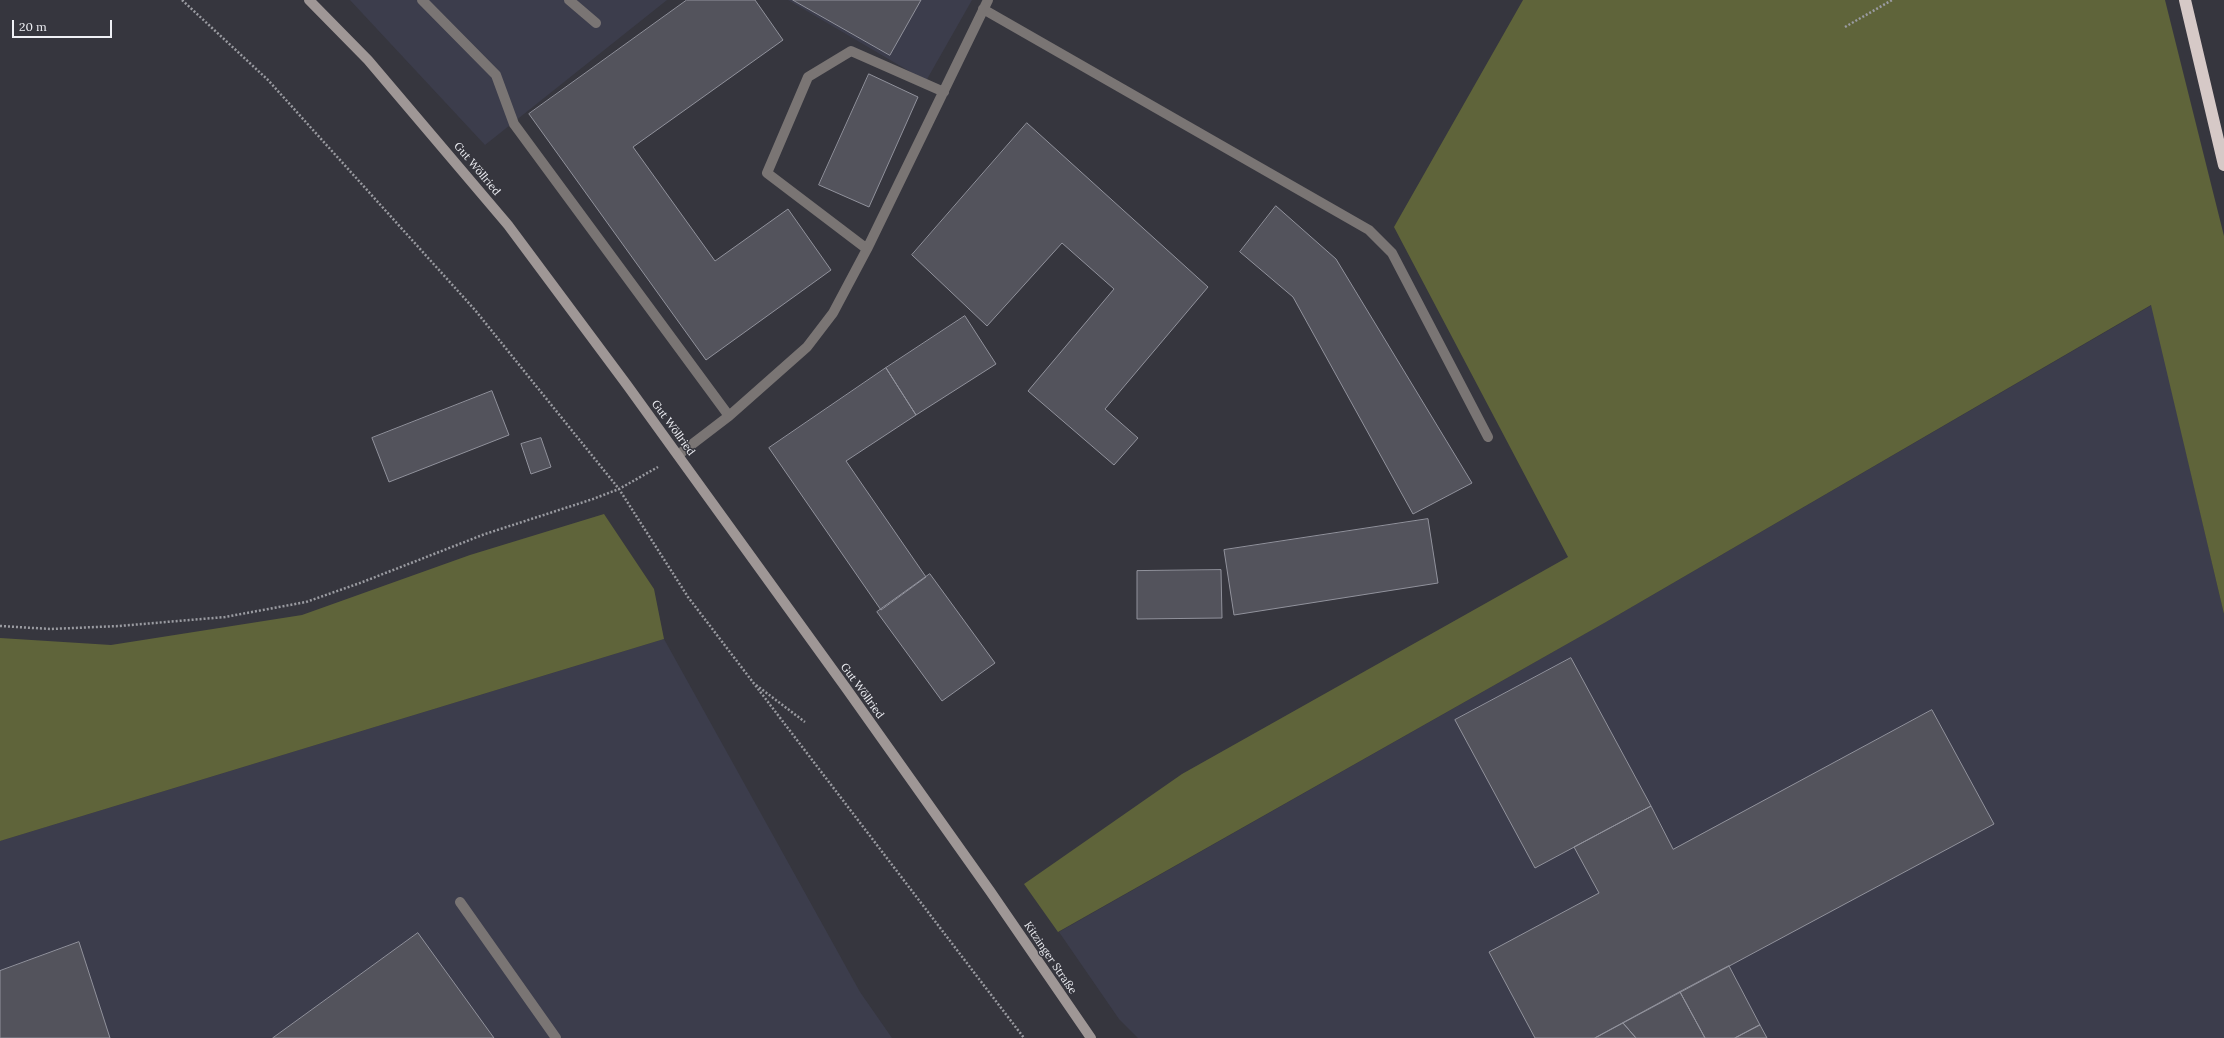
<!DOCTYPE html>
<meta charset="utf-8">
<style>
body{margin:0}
#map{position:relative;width:2224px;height:1038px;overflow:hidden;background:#36363e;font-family:Lora,serif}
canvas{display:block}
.scale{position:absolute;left:12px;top:20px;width:100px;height:18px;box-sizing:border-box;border:2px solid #eff0f5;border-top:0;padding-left:5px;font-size:12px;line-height:14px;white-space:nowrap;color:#eff0f5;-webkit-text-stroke:3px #36363e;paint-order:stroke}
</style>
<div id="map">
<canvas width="2224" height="1038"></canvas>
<div class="scale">20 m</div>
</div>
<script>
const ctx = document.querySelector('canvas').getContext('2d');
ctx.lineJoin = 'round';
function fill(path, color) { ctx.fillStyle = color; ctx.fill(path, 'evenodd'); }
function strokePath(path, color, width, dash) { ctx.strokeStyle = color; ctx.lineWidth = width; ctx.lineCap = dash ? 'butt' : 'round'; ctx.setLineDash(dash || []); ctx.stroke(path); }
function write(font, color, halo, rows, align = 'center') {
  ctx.font = font + ' Lora,serif'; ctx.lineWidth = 3; ctx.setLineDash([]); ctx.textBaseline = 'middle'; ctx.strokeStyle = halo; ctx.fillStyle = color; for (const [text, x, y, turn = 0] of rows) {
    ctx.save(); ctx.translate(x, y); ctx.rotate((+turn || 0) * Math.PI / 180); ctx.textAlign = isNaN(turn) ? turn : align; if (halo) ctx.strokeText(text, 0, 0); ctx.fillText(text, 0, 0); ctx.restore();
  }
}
const built = new Path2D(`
 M350,0h317l-182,145z
 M788,0h184l-46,81z
 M2152,305l72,309v424h-1086l-19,-19 -60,-87 547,-310z
 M664,639l196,353 32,46h-892v-197z`);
const green = new Path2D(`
 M1523,0h642l59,236v378l-73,-309 -545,317 -548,310 -34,-48 158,-110 386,-217 -174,-330z
 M604,514l50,75 10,50 -664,202v-203l111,7 191,-30 168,-60z`);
const building = new Path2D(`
 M687,0h68l28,40 -150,107 82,114 73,-52 43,61 -125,90 -177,-246z
 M793,0h128l-31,55z
 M869,74l49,23 -49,110 -50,-22z
 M1027,123l181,164 -103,122 33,29 -24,27 -86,-74 86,-102 -52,-46 -75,83 -75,-71z
 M1276,206l60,53 136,224 -59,31 -120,-217 -53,-45z
 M965,316l31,48 -80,51 -30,-47z
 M886,368l30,47 -70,46 80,116 -45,33 -112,-162z
 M492,391l17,44 -120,47 -17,-44z
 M541,438l10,29 -20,7 -10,-30z
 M1428,519l10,64 -204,32 -10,-65z
 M1221,570l1,48 -85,1v-48z
 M930,574l65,89 -53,38 -65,-89z
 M1571,658l80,148 -116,62 -80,-148z
 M1932,710l62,114 -399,214h-60l-46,-86 110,-59 -25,-46 77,-41 22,43z
 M418,933l76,105h-221z
 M79,942l31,96h-110v-67z
 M1729,966l31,59 -25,13h-30l-25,-46z
 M1680,992l25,46h-69l-13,-15z
 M1623,1023l13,15h-41z
 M1760,1025l7,13h-32z`);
const path = new Path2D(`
 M182,0l86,80 207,230 144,179 69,108 336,441
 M1845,27l47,-27
 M0,626l51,3 68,-3 106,-9 81,-15 54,-19 125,-49 108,-35 26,-10 39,-22
 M756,685l49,37`);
const lane = new Path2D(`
 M422,0l74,75 18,49 215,292
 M569,0l27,23
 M983,9l386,221 23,23 96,184
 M867,249l-100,-76 41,-96 43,-26 93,41
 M678,455l51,-39 78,-69 26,-34 34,-64 121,-249
 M460,902l96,136`);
const secondary = new Path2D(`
 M309,0l59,60 140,165 119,160 219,303 144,203 101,147`);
const highway = new Path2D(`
 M2185,0l39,165`);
const streetNames = [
 ["Gut Wöllried",477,169,50],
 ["Gut Wöllried",673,428,54],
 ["Gut Wöllried",862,691,54],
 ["Kitzinger Straße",1050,958,56]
];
fill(built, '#3c3d4c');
fill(green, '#5f643a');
fill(building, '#53535c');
strokePath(building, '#91929c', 1);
strokePath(path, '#9a9ba1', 2.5, [2, 2]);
strokePath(lane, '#7a7574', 10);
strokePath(secondary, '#9f9796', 10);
strokePath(highway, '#d6c9c7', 12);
write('11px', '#eff0f5', '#36363e', streetNames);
</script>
